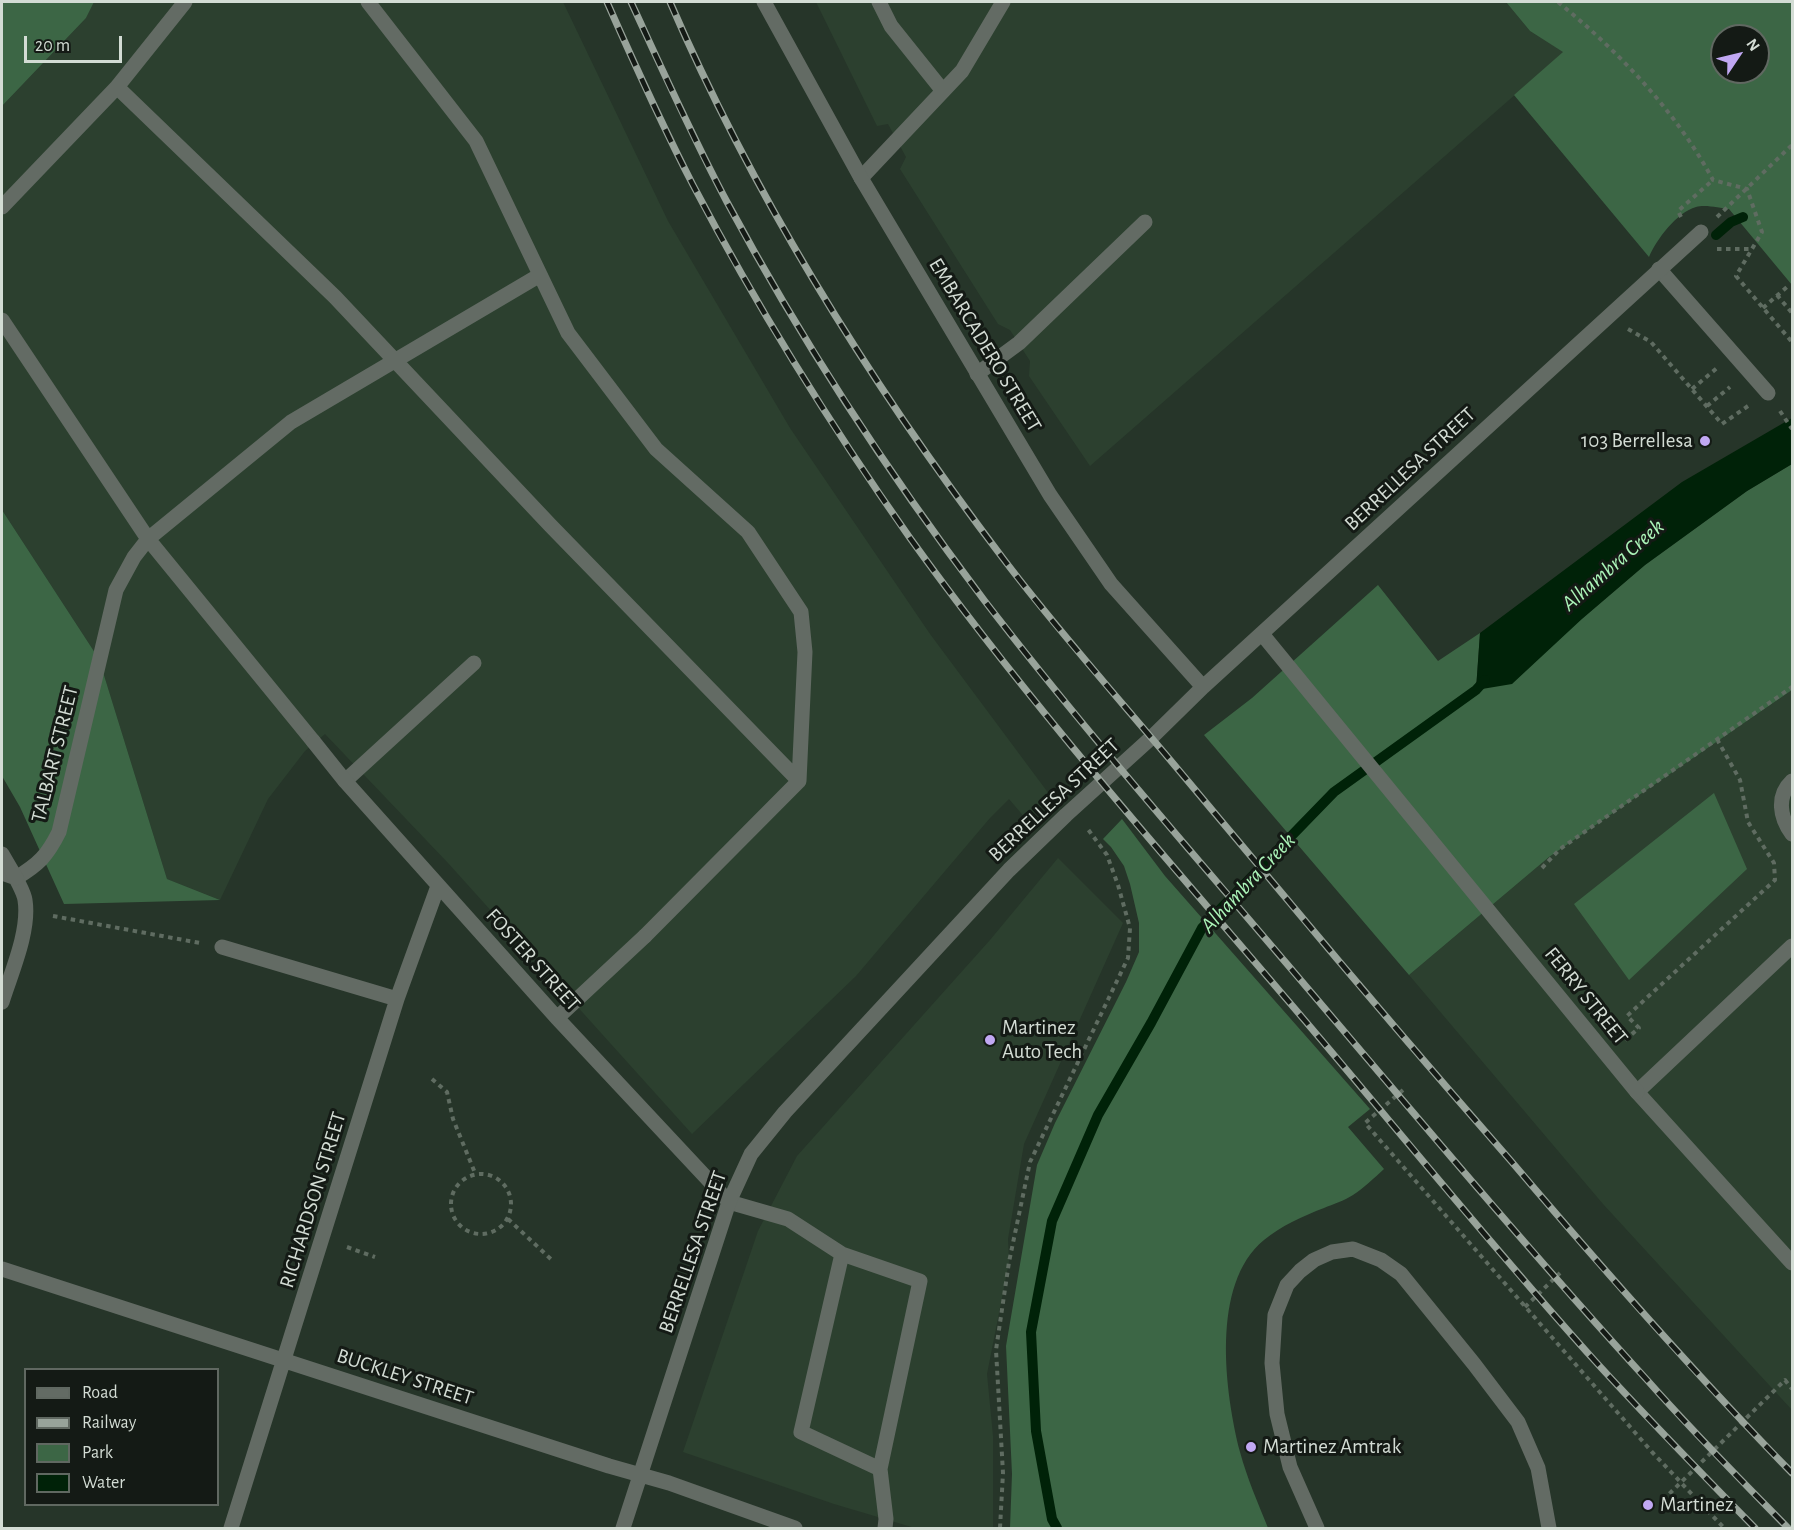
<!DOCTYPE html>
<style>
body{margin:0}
#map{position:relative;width:1794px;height:1530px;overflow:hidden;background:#263529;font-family:"Alegreya Sans",sans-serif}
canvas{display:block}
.frame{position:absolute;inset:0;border:3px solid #d3dcd4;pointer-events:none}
.legend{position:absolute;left:24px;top:1368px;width:195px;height:138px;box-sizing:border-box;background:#141a15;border:2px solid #606861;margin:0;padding:8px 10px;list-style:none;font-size:18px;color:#d3dcd4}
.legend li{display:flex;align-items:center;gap:12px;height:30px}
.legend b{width:30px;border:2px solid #606861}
.north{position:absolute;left:1710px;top:24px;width:60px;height:60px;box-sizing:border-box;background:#141a15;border:2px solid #606861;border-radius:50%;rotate:55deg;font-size:16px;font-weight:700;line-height:24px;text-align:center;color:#d3dcd4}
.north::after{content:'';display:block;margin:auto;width:21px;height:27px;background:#c1a8f3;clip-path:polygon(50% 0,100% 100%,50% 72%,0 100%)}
.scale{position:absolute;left:24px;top:36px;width:98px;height:27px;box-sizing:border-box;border:3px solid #d3dcd4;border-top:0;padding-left:8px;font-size:18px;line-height:21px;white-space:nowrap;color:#d3dcd4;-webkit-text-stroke:4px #141a15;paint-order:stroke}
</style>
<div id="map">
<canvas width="1794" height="1530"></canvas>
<div class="frame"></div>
<ul class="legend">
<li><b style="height:8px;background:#636b64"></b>Road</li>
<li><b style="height:8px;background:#98a39a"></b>Railway</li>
<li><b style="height:16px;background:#3c6645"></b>Park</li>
<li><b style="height:16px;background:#002208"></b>Water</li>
</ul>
<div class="north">N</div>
<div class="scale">20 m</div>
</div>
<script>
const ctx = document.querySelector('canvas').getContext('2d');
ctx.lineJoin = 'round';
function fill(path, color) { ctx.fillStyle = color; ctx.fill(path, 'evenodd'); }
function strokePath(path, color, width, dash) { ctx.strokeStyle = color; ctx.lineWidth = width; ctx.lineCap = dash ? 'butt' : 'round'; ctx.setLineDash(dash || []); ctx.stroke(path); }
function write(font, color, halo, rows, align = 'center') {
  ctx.font = font + ' "Alegreya Sans",sans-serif'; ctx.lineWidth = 6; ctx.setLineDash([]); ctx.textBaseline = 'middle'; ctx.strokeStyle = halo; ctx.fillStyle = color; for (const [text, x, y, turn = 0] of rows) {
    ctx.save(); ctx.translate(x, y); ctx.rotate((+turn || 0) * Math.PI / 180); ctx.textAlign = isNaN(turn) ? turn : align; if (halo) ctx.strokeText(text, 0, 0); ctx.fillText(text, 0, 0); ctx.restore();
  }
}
const built = new Path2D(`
 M94,2h469l105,219 122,207 140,206 122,164 -26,21 -17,-20 -19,19 -134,158 -164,158 -244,-271 -123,-129 -20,17 -37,48 -48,101 -53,-21 -68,-220 -97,-149v-404l84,-88z
 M816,2h690l24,29 34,21 -474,414 -61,-90 1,-15 -20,-31 -12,-6 -98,-155 6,-12 -18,-33 -11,2z
 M1792,690v720l-189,-206 -194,-229 140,-118z
 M1058,858l65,65 -99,221 -16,95 1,23 -22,112 6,62v92h-78l-81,-24 -151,-52 75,-221 39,-75 193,-216z`);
const green = new Path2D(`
 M2,2h92l-8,16 -84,88z
 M1506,2h286v283l-63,-76c-9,-1 -24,-5 -33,-2 -19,5 -40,33 -47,50l-135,-162 49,-43 -33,-21zM1722,36h36v36h-36z
 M1792,464v226l-243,167 -140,118 -205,-240 48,-37 126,-113 60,76 42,-28 -4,56 107,-71 62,-53 102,-74z
 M2,510l97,149 68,220 53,21 -156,4 -44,-97 -18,-31z
 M1714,793l33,76 -118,111 -55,-76z
 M1122,819l43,57 205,233 -22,18 36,42c-10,9 -20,19 -31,26 -9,6 -20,9 -29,13 -21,8 -43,18 -60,32 -54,44 -39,153 -24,212 7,26 18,51 28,76h-258l2,-54 -6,-128 31,-181 18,-42 71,-141 13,-30v-29l-9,-39 -6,-18 -13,-19 -8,-8z`);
const water = new Path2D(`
 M1792,418v46l-45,27 -102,74 -62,53 -71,66 -36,6 4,-57 202,-151z`);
const stream = new Path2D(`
 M1716,235l15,-13 12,-5
 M1057,1528l-5,-9 -16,-88 -5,-99 21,-111 46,-106 53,-92 51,-95 132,-136 142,-102 9,-10`);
const path = new Path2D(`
 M1558,2c61,50 117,108 155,178l34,9 15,43 -26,44 56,66
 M1681,217l-3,-6 35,-31
 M1717,217l75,-72
 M1717,249h36
 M1777,295l15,18
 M1763,308l25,-22
 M1628,329l23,13 71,82 26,-18
 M1692,389l25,-21
 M1707,406l23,-19
 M1780,411l12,18
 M1542,868l18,-19 232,-162
 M53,916l147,27
 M1625,1040l14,-12 -12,-12 148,-136 -1,-17 -26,-41 -8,-42 -22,-39
 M432,1079l15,13 6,27 22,54
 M1403,1090l-38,33 287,329 72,76
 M451 1204a30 30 0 1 1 60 0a30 30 0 1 1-60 0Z
 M508,1219l46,43
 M347,1247l28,10
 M1525,1307l35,-34
 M1663,1500l122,-120 7,9
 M1000,1528l3,-55 -7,-123 13,-88 21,-100 98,-204 2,-30 -12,-43 -11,-30 -20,-27`);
const service = new Path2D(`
 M368,2l108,139 92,192 88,116 92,83 53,80 4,40 -6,129 -154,155
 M879,2l12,24 52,65
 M117,87l218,210 215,228 249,256
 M861,178l101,-107 41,-69
 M2,207l115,-120 68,-85
 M1659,269l109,124
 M2,320l146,219 165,202
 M977,374l42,-31 126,-121
 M345,781l129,-118
 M1792,781c-16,15 -12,37 0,53
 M16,878c23,-14 31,-22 43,-46l57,-242 18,-33 14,-18 143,-117 249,-147
 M1792,946l-155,146 155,171
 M729,1202l59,17 54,35 -41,178 79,37 40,-188 -78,-27
 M880,1469l6,50 -1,9
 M1317,1528l-27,-61 -13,-53 -5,-51 3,-48 12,-30 13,-14 14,-11 18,-8 21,-3 28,11 20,14 73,90 44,58 20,46 11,60`);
const minor = new Path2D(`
 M764,2l97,176 189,317 61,89 92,103
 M1262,634l375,458
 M313,741l32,40 212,237 172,184
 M2,873l14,5c3,7 8,15 9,22 5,31 -14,73 -23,102
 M222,947l175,52
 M557,1018l88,-82
 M2,1269l607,197 60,17 126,45
 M231,1528l166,-529 41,-113
 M623,1528l106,-326 22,-48 34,-42 224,-242 57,-55 85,-77 52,-51 498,-455`);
const tertiary = new Path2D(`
 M2,854l14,24`);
const rail = new Path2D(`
 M607,2c27,61 55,123 86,183 64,122 138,241 217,353 120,167 258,322 391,478 98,115 193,233 294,345 52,57 106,112 160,167
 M631,2c31,67 61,134 96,200 73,136 164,275 257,398 96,125 201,244 303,364 119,140 237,281 361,417 45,51 93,99 140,147
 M670,2c86,199 204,387 335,559 51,67 107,130 161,194 38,45 76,91 114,136 76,91 153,181 231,270 91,107 183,212 281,312`);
const markers = [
 [1705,441,6,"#c1a8f3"],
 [990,1040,6,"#c1a8f3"],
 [1251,1447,6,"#c1a8f3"],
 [1648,1505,6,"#c1a8f3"]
];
const streetNames = [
 ["EMBARCADERO STREET",985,345,59],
 ["BERRELLESA STREET",1410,469,-43],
 ["TALBART STREET",55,754,-76],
 ["BERRELLESA STREET",1054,800,-43],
 ["FOSTER STREET",533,960,48],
 ["FERRY STREET",1586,996,51],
 ["RICHARDSON STREET",313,1200,-73],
 ["BERRELLESA STREET",693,1252,-71],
 ["BUCKLEY STREET",405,1377,18]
];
const poiNames = [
 ["103 Berrellesa",1693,441,"right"],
 ["Martinez",1002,1028],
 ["Auto Tech",1002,1052],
 ["Martinez Amtrak",1263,1447],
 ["Martinez",1660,1505]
];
const waterNames = [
 ["Alhambra Creek",1613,565,-41],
 ["Alhambra Creek",1248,883,-47]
];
fill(built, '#2c402f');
fill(green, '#3c6645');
fill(water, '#002208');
strokePath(stream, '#002208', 10);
strokePath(path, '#5f6c61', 4, [4.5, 4.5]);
strokePath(service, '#636b64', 15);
strokePath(minor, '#636b64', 15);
strokePath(tertiary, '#636b64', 15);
strokePath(rail, '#98a39a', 7);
strokePath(rail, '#141a15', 4.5, [14]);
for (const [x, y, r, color] of markers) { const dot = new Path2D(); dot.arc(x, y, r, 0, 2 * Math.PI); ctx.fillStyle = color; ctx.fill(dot); strokePath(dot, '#141a15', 2); }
write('21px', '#d3dcd4', '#141a15', streetNames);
write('21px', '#d3dcd4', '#141a15', poiNames, 'left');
write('italic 22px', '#abf4b8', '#141a15', waterNames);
</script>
